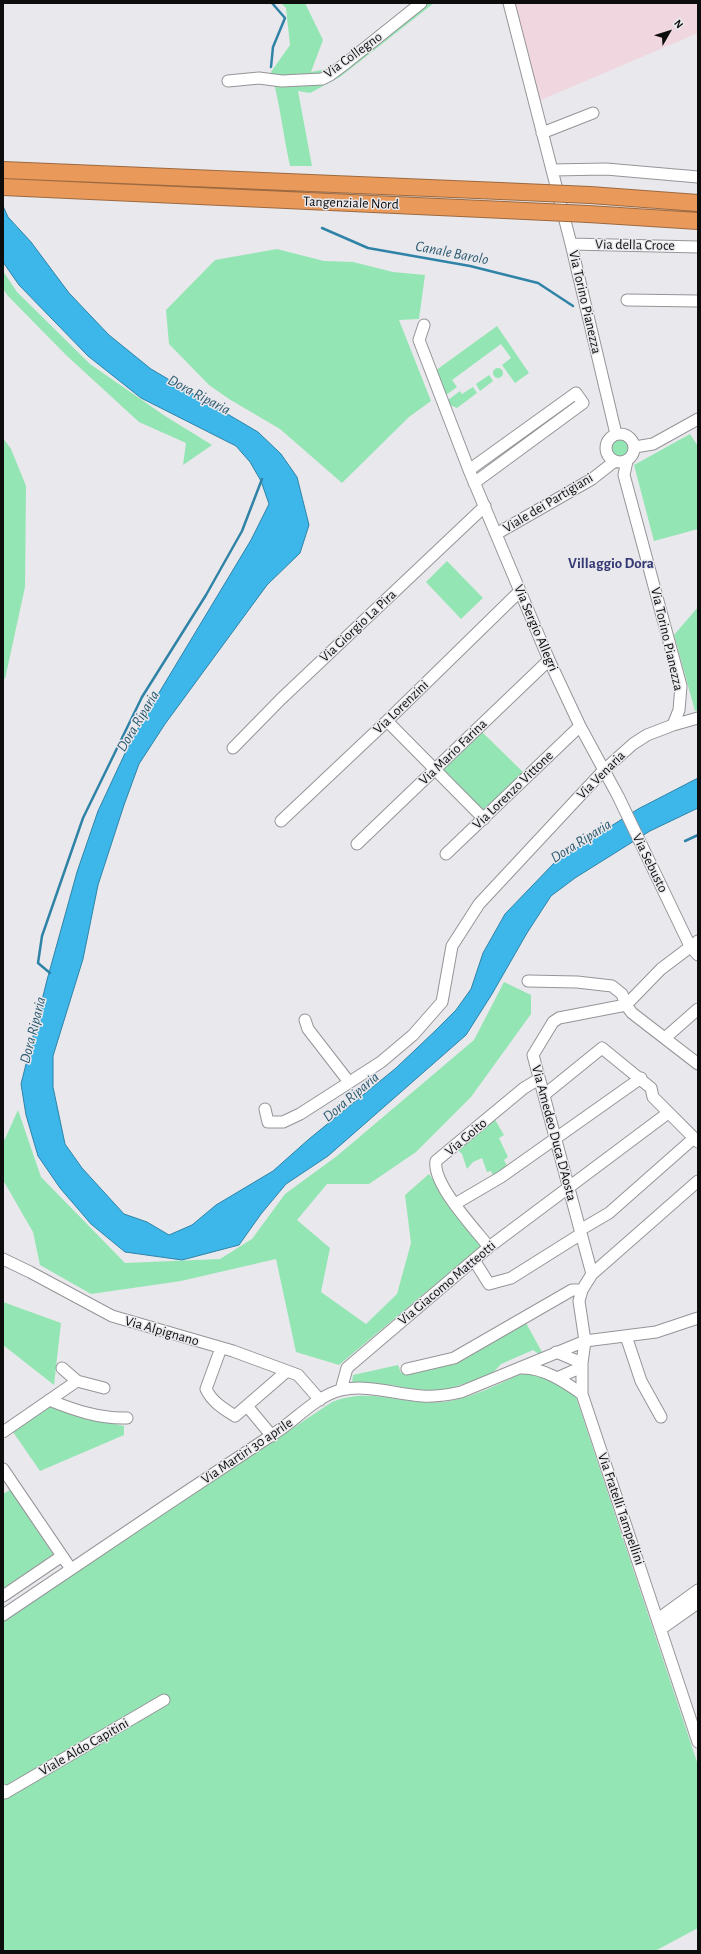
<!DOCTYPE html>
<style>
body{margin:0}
#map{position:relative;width:701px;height:1954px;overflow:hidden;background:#e9e8ec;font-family:"Alegreya Sans",sans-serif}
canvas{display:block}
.frame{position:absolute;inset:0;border:4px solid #0e0d0e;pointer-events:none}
.north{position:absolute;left:649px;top:12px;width:40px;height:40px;-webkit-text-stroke:3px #e9e8ec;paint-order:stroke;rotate:51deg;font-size:11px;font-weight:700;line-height:16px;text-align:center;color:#0e0d0e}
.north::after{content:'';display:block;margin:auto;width:14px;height:18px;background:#0e0d0e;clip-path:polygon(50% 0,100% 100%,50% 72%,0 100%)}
</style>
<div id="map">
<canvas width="701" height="1954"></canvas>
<div class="frame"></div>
<div class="north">N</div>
</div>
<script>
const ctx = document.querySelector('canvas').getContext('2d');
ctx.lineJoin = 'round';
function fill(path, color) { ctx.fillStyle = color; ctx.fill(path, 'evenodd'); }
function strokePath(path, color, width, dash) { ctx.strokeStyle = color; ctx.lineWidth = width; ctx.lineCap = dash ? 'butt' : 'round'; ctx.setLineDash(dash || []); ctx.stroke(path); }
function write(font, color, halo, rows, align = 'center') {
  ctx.font = font + ' "Alegreya Sans",sans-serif'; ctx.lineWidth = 3; ctx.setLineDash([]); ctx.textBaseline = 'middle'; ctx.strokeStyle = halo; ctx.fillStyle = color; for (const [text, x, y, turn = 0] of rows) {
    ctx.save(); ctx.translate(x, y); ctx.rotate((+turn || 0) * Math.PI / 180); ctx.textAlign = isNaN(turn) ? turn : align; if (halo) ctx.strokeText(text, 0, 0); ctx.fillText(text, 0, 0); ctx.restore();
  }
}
const industrial = new Path2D(`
 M510,3h188v30l-164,70z`);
const green = new Path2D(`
 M281,3h24l18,37 -12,32 21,-4 79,-65h23l-94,74 -30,16 -12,-2 14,75h-22c-7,-32 -10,-63 -19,-94l19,-27 -4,-37z
 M277,249l47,12 29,1 40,10 32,3 -6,44 -20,1 32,81 -22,16 -67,66 -62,-54 -51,-30 -20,-14 -40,-41 -3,-34 49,-50z
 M3,271l14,21 73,72 75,52 47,29 -29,20 3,-22 -47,-21 -73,-67 -58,-59 -5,-7z
 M497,326l32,47 -14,10 -13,-18 9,-7 -10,-14 -49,36 5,7 -11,8 -11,-24z
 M493 373a5 5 0 1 1 10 0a5 5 0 1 1-10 0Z
 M489,375l4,6 -13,10 -4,-7z
 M473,387l4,6 -20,15 -7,-3 -2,-5 12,-9 2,3z
 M690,434l8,12v83l-44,12 -20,-76z
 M3,438l8,11 15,37 -1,101 -20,92 -2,-1z
 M611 448a9 9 0 1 1 18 0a9 9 0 1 1-18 0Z
 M447,561l36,37 -22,21 -35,-37z
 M698,607v103l-3,1 -21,-76z
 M480,730l44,43 -39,40 -44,-45z
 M504,982l27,13v19l-60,83 -55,55 -47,32h-42l-30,36 33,28 -9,44 45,32 31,-30 14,-51 -6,-48 24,-21 52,72 -142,119 -43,-13 -20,-93 -95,22 -90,13 -51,-29 -7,-33 -30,-52v-40l2,-1 13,-29 23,67 84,86 95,-4 32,-20 33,-45 52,-38 137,-116z
 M494,1118l10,17 -5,3 9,19 -4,3 4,8 -14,10 -3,-7 -4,1 -5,-14 -9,4 -6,7 -5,-15 -6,-6z
 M3,1302l58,21 -7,62 -51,-40z
 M526,1323l16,29 -3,2 -6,-4 -32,14 -10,11 -49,16h-23l-27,-6 -40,-2 1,-8 45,-10 3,8 50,-9z
 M526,1372l28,9 21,13 123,371v163l-43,23h-652v-330l329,-219c39,-16 72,4 111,0 28,-3 57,-19 83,-30z
 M50,1406l27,10 47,10v9l-84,36 -27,-39z
 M10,1490l45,67 -52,34v-97z`);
const water = new Path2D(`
 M3,206l5,11 23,25 38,51 40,42 42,34 107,63 23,22 16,23 12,48 -9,28 -33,32 -102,139 -26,40 -15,41 -26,80 -15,74 -30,97v31l12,57 17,24 42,46 23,8 22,13 23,-10 24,-20 57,-34 36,-32 87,-71 40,-38 20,-20 15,-21 12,-36 22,-39 51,-53 82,-52 60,-31v30l-48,23 -75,47 -24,18 -24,37 -35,61 -26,41 -138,121 -42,28 -25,30 -22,31 -57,15 -57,-8 -34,-28 -31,-36 -22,-32 -12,-41 -5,-31 26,-104 30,-108 21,-61 29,-62 15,-28 109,-181 18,-36 -8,-23 -11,-19 -14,-16 -95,-48 -53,-42 -69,-71 -16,-23z`);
const stream = new Path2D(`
 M271,67l2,-20 12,-29 -13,-15
 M322,228l46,20 102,18 68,17 35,23
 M685,841l13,-6
 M50,973l-12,-10 4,-27 41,-118 59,-121 64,-102 36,-64 20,-52`);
const minor = new Path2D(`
 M509,3l62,241 45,190
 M228,81l31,-3 23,3 40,-2 8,-4 16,-12 75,-60
 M542,133l51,-20
 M552,170l54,-1 92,8
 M571,244l127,3
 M627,300l71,1
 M424,325l-5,15 50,130 80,190 31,66 38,70 72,150 8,9
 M606 448a14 14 0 1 1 28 0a14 14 0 1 1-28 0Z
 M635,447l18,-3 45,-25
 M627,461l-3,14 57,211 -2,24 -6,15
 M469,470l107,-77 7,10 -109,80
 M496,534l96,-55 23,-18
 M387,721l97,98
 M233,748l48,-49 204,-193
 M281,821l106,-100 133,-130
 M357,844l192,-184
 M446,854l134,-128
 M528,981l49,1 35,4 10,8 4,11 6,8 66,51
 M626,1005l35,-36 37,-28
 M305,1020l3,9 41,53
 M665,1038l33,-29
 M544,1095l58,-47 49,40 2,9 45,45
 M265,1109l3,13h15l17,-8 81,-52 32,-27 29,-33 10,-56 27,-42 124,-133 30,-27 14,-9 26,-10 25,-7
 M698,1181l-106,93 -10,16 -3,11 6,40 -3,22v31l116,348
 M455,1204l46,-27 140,-99
 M580,1230l29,-17 85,-75
 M489,1247c-14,-18 -57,-63 -53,-86l88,-73 15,-9
 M3,1259l27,13 82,44 121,35 65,24 22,25
 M474,1260l15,24 22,-6 70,-44
 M592,1274l-59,-219 20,-33 6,-4 67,-13
 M626,1336l15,45 20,36
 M221,1348l-15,41c6,13 18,20 29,27l52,-45
 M556,1352l26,11
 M62,1368l15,13
 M521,1368c22,-1 44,14 61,26
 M407,1369l47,-11 118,-68h10
 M557,1378l25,-11
 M341,1390l6,-22 142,-121 179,-134
 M49,1400c25,10 51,19 78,18
 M247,1406l25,30
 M3,1432l74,-51 27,7
 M3,1469l68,100
 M3,1596l59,-40
 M3,1615c90,-61 181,-122 272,-182 21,-13 41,-37 66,-43 27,-6 53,4 81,6 13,1 26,-1 39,-4l124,-51 71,-9 42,-14
 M658,1619l40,-29
 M661,1629l37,-26
 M3,1790l2,3 159,-93`);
const highway = new Path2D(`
 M3,170l497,21
 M3,187l501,23
 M590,195l108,8
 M588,214l110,7`);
const highwayBridge = new Path2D(`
 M500,191l90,4
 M504,210l84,4`);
const streetNames = [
 ["Via Collegno",353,55,-36],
 ["Tangenziale Nord",351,203,2],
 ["Via della Croce",635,245,1],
 ["Via Torino Pianezza",585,302,77],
 ["Viale dei Partigiani",548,503,-31],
 ["Via Giorgio La Pira",358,626,-43],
 ["Via Sergio Allegri",536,628,67],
 ["Via Torino Pianezza",667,639,77],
 ["Via Lorenzini",401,707,-44],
 ["Via Mario Farina",453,752,-44],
 ["Via Venaria",601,775,-45],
 ["Via Lorenzo Vittone",513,790,-44],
 ["Via Sebusto",650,863,64],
 ["Via Amedeo Duca D'Aosta",554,1133,75],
 ["Via Goito",466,1137,-40],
 ["Via Giacomo Matteotti",447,1283,-40],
 ["Via Alpignano",162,1331,16],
 ["Via Martiri 30 aprile",247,1451,-34],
 ["Via Fratelli Tampellini",621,1509,71],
 ["Viale Aldo Capitini",84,1747,-30]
];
const waterNames = [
 ["Canale Barolo",452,253,11],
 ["Dora Riparia",199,395,28],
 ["Dora Riparia",138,721,-59],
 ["Dora Riparia",581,841,-32],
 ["Dora Riparia",33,1030,-76],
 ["Dora Riparia",351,1097,-40]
];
const neighbourhoodNames = [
 ["Villaggio Dora",611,563]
];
fill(industrial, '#f0d7df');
fill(green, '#94e5b4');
fill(water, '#3db6e9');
strokePath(water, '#2f83a7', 1);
strokePath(stream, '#2f83a7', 2.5);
strokePath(minor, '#969498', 13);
strokePath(highway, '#9c6940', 18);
strokePath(minor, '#fff', 11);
strokePath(highway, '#e99a5b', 16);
strokePath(highwayBridge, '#9c6940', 18, []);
strokePath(highwayBridge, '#e99a5b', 16);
write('14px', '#0e0d0e', '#e9e8ec', streetNames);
write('italic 15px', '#2b5a70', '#e9e8ec', waterNames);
write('bold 15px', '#333873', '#e9e8ec', neighbourhoodNames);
</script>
